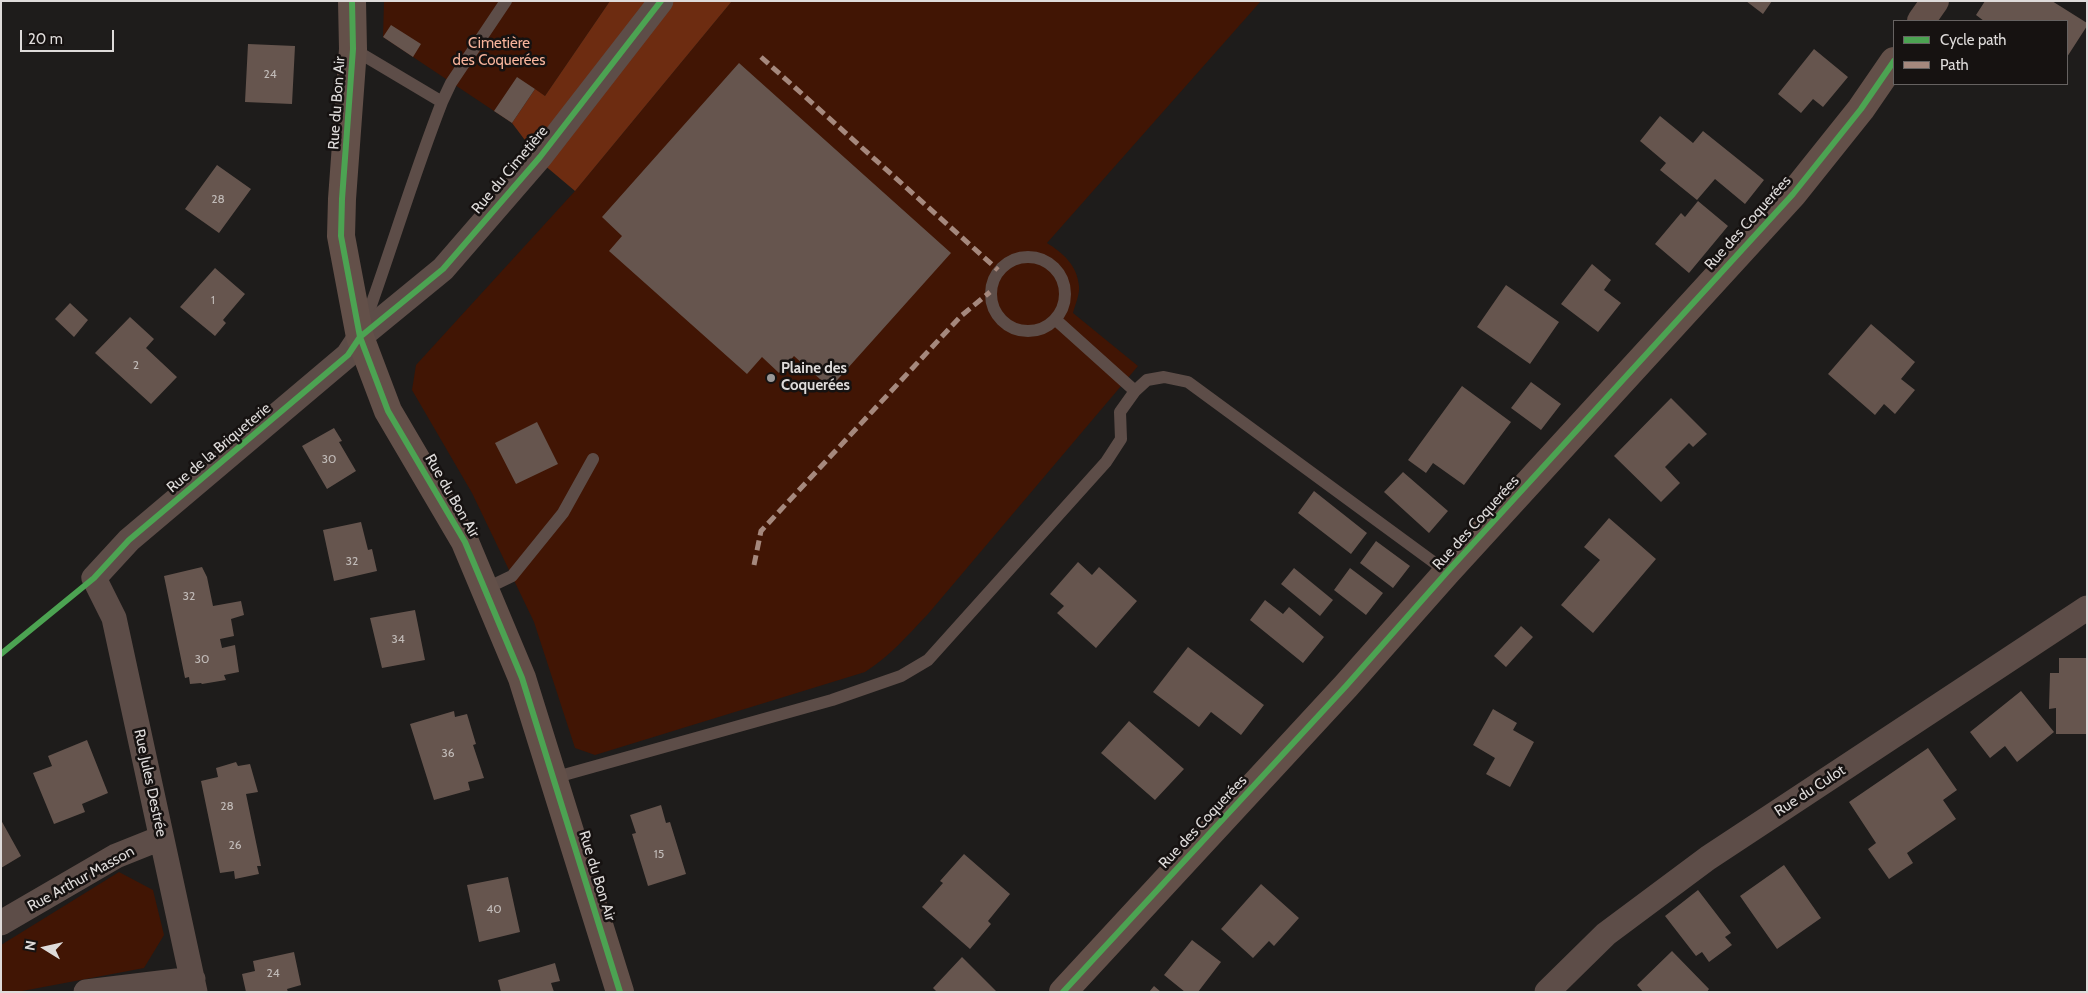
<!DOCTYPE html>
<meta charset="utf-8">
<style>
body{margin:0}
#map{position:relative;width:2088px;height:993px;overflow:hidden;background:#1e1c1b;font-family:Cabin,sans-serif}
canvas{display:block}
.frame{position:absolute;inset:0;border:2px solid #dedbda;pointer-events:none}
.legend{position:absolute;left:1893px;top:20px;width:175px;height:65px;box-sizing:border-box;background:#161211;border:1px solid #666261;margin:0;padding:6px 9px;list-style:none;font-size:15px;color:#dedbda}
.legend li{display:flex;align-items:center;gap:10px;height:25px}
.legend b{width:25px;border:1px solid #666261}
.north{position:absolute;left:20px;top:923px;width:50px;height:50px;-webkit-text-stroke:4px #161211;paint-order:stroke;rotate:280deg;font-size:14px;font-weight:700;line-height:20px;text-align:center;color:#dedbda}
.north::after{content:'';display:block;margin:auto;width:18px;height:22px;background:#dedbda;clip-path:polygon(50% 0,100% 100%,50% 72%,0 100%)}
.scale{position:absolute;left:20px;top:30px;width:94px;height:22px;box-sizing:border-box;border:2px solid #dedbda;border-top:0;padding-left:6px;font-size:15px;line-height:18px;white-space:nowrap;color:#dedbda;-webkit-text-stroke:4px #161211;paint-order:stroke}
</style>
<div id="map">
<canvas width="2088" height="993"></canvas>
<div class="frame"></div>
<ul class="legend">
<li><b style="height:6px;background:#4ca352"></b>Cycle path</li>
<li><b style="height:6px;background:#a5887d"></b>Path</li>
</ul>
<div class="north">N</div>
<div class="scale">20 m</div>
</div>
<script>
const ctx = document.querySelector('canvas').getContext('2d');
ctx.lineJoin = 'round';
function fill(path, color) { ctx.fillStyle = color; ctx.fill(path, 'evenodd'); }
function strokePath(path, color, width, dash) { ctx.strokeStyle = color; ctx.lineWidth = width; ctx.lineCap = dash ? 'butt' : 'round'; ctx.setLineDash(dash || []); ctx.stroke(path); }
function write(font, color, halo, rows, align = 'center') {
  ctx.font = font + ' Cabin,sans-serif'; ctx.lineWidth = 5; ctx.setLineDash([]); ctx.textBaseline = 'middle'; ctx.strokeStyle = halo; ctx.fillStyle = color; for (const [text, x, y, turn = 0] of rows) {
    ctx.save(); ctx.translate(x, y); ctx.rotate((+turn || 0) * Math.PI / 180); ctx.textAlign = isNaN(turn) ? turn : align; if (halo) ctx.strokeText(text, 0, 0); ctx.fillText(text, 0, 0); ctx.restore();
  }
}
const green = new Path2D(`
 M384,1h226l-65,95 -11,-7 -22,34 -129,-86z
 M732,1h529l-214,242c16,10 30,22 32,43 1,8 -4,19 -6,27l65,53 -210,248c-20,21 -38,42 -63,58l-270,83 -20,-7 -41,-126 -62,-129 -60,-103 4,-25 159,-174z
 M119,872l34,18 11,45 -20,33 -127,24h-16v-47z`);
const forest = new Path2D(`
 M610,1h122l-157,190 -32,-27 -31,-41 23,-34 10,7z`);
const building = new Path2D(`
 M1746,1h26l-9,13z
 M1985,1h67l35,22v3l-20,31v-36h-83l-8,-6z
 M391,25l30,19 -8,13 -30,-20z
 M248,44l47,2 -3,58 -47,-2z
 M1814,49l34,28 -25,30 -10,-8 -12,14 -23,-19z
 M739,63l212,190 -121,135 -36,-32 -15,17 -17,-16 -15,17 -138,-123 13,-15 -20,-19z
 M517,77l18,12 -23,34 -18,-12z
 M1660,116l33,27 10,-12 61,49 -19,24 -30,-25 -18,21 -37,-30 6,-7 -26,-22z
 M217,165l34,24 -32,44 -34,-24z
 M1698,201l30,25 -39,47 -34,-29 26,-31 4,4z
 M1592,264l19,16 -7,10 17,13 -23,29 -37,-28z
 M215,268l30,26 -22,26 3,3 -11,13 -35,-29z
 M1506,285l53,37 -29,42 -53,-37z
 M70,303l18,17 -14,17 -19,-18z
 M130,317l24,22 -8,9 31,29 -26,27 -56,-51z
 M1871,324l44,38 -14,17 14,11 -20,24 -11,-10 -9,11 -47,-41z
 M1531,382l30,22 -20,26 -30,-22z
 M1462,386l49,36 -47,63 -31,-22 -7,10 -18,-13z
 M1671,398l36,36 -14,13 -4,-4 -24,24 15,16 -19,19 -47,-46z
 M537,422l21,42 -42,20 -21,-41z
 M334,428l8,13 -3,1 17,29 -29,18 -25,-43z
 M1403,472l45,39 -19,22 -45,-41z
 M1314,491l53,42 -16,21 -53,-41z
 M1609,518l47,41 -63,74 -32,-28 39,-45 -16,-13z
 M361,522l7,28 4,-1 5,22 -43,10 -11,-51z
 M1376,541l34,25 -17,22 -33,-25z
 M1078,562l14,13 7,-8 38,34 -41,47 -39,-35 7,-7 -14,-12z
 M202,567l5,10 6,29 28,-5 3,14 -13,4 3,17 -14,3 2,9 13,-3 4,27 -15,3 2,5 -24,4 -1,-1 -11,1 -1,-7 -4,1 -21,-102z
 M1294,568l39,32 -13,16 -39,-32z
 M1350,568l33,25 -17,22 -32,-25z
 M1265,600l18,14 6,-7 35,30 -21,26 -53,-43z
 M415,610l10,50 -43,8 -12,-50z
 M1521,626l12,11 -27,30 -12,-11z
 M1188,647l76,58 -23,30 -30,-23 -12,15 -46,-35z
 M2059,658h28l-1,76h-30v-26l-7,1 1,-36h9z
 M2021,691l33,41 -37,30 -12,-16 -15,12 -20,-26z
 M1493,709l24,14 -4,7 21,12 -24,45 -24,-13 9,-16 -22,-13z
 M454,711l1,6 12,-3 9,30 -3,1 11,33 -16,4 2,8 -36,10 -24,-76z
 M1129,721l55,48 -29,31 -54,-47z
 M87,740l21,53 -26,11 3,8 -31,12 -21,-51 19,-7 -4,-10z
 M1928,748l29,42 -14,10 13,19 -49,34 6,10 -24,16 -21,-30 8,-6 -27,-41z
 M236,762l2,4 12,-2 8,28 -12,2 15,72h-4l2,8 -24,5 -1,-8 -14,2 -19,-92 17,-4 -2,-9z
 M661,805l5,18 4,-1 16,52 -38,12 -16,-52 4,-1 -6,-18z
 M1,820l20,36 -20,12z
 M964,854l46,40 -22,27 3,3 -21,25 -48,-42 21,-24 -3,-2z
 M1784,865l37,53 -44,31 -37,-53z
 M508,877l12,55 -41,10 -12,-57z
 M1261,884l38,34 -25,28 -5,-5 -16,17 -32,-29z
 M1698,890l33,43 -6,4 7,8 -23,17 -7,-10 -6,4 -31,-40z
 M1192,940l29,22 -23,30h-13l-21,-17z
 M1672,951l37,38 -2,3h-64l-6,-7z
 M294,952l7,33 -14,4 1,3h-42l-4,-18 13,-3 -2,-10z
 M962,957l35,35h-60l-4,-4z
 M555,963l5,18 -9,2 3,9h-53l-3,-12z
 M1154,986l7,6h-12z`);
const lane = new Path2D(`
 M353,49l89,53c-29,74 -51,149 -78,223
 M442,102l9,-19 55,-82
 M991 294a37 37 0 1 1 74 0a37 37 0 1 1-74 0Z
 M1056,320l79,71
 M485,589l27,-13 51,-63 30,-54
 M553,778l279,-78 69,-24 27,-16 178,-198 15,-23 -1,-27 15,-21 12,-11 17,-3 24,5 259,190`);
const street = new Path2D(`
 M1,923l115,-67 45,-18
 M86,992l107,-13
 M195,992l-81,-374 -20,-40 35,-38 219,-185 12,-18 83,-68 97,-112 121,-156
 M1547,992l59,-58 102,-76 379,-250`);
const secondary = new Path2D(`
 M352,1l1,48 -11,150 -1,37 19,101 28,74 77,131 57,136 98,314
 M1921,21l14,-20
 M1063,992l283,-306 101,-114 346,-378 68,-85 33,-48`);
const quiet = new Path2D(`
 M761,57l237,213
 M754,565l7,-34 200,-215 29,-24`);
const cycleway = new Path2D(`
 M352,1l1,48 -11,150 -1,37 19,101 28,74 77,131 57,136 98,314
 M1,654l93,-76 35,-38 219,-185 12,-18 83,-68 97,-112 121,-156
 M1063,992l283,-306 101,-114 346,-378 68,-85 33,-48`);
const markers = [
 [771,378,5,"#9b9897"]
];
const numberNames = [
 ["24",270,74],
 ["28",218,199],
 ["1",213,300],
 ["2",136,365],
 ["30",329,459],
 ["32",352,561],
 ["32",189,596],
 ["34",398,639],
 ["30",202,659],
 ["36",448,753],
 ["28",227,806],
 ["26",235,845],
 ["15",659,854],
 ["40",494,909],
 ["24",273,973]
];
const parkNames = [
 ["Cimetière",499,44],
 ["des Coquerées",499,61]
];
const streetNames = [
 ["Rue du Bon Air",337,103,-86],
 ["Rue du Cimetière",510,170,-50],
 ["Rue des Coquerées",1748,223,-48],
 ["Rue de la Briqueterie",219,448,-40],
 ["Rue du Bon Air",452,496,60],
 ["Rue des Coquerées",1476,523,-48],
 ["Rue Jules Destrée",150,783,78],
 ["Rue du Culot",1810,791,-33],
 ["Rue des Coquerées",1203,822,-47],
 ["Rue du Bon Air",597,876,73],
 ["Rue Arthur Masson",81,879,-29]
];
const poiNames = [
 ["Plaine des",781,369],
 ["Coquerées",781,386]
];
fill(green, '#411504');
fill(forest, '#6d2c11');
fill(building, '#66554e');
strokePath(lane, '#5d4d48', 12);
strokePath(street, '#5d4d48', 25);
strokePath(secondary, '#635049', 28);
strokePath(quiet, '#a5887d', 5, [10, 5]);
strokePath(cycleway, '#4ca352', 6);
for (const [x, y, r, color] of markers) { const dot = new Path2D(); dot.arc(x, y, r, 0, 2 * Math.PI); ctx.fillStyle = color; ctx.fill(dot); strokePath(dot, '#161211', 2); }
write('12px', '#c0bab7', null, numberNames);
write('15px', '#f6b39b', '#161211', parkNames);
write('15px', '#dedbda', '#161211', streetNames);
write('bold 15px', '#dedbda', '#161211', poiNames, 'left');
</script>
